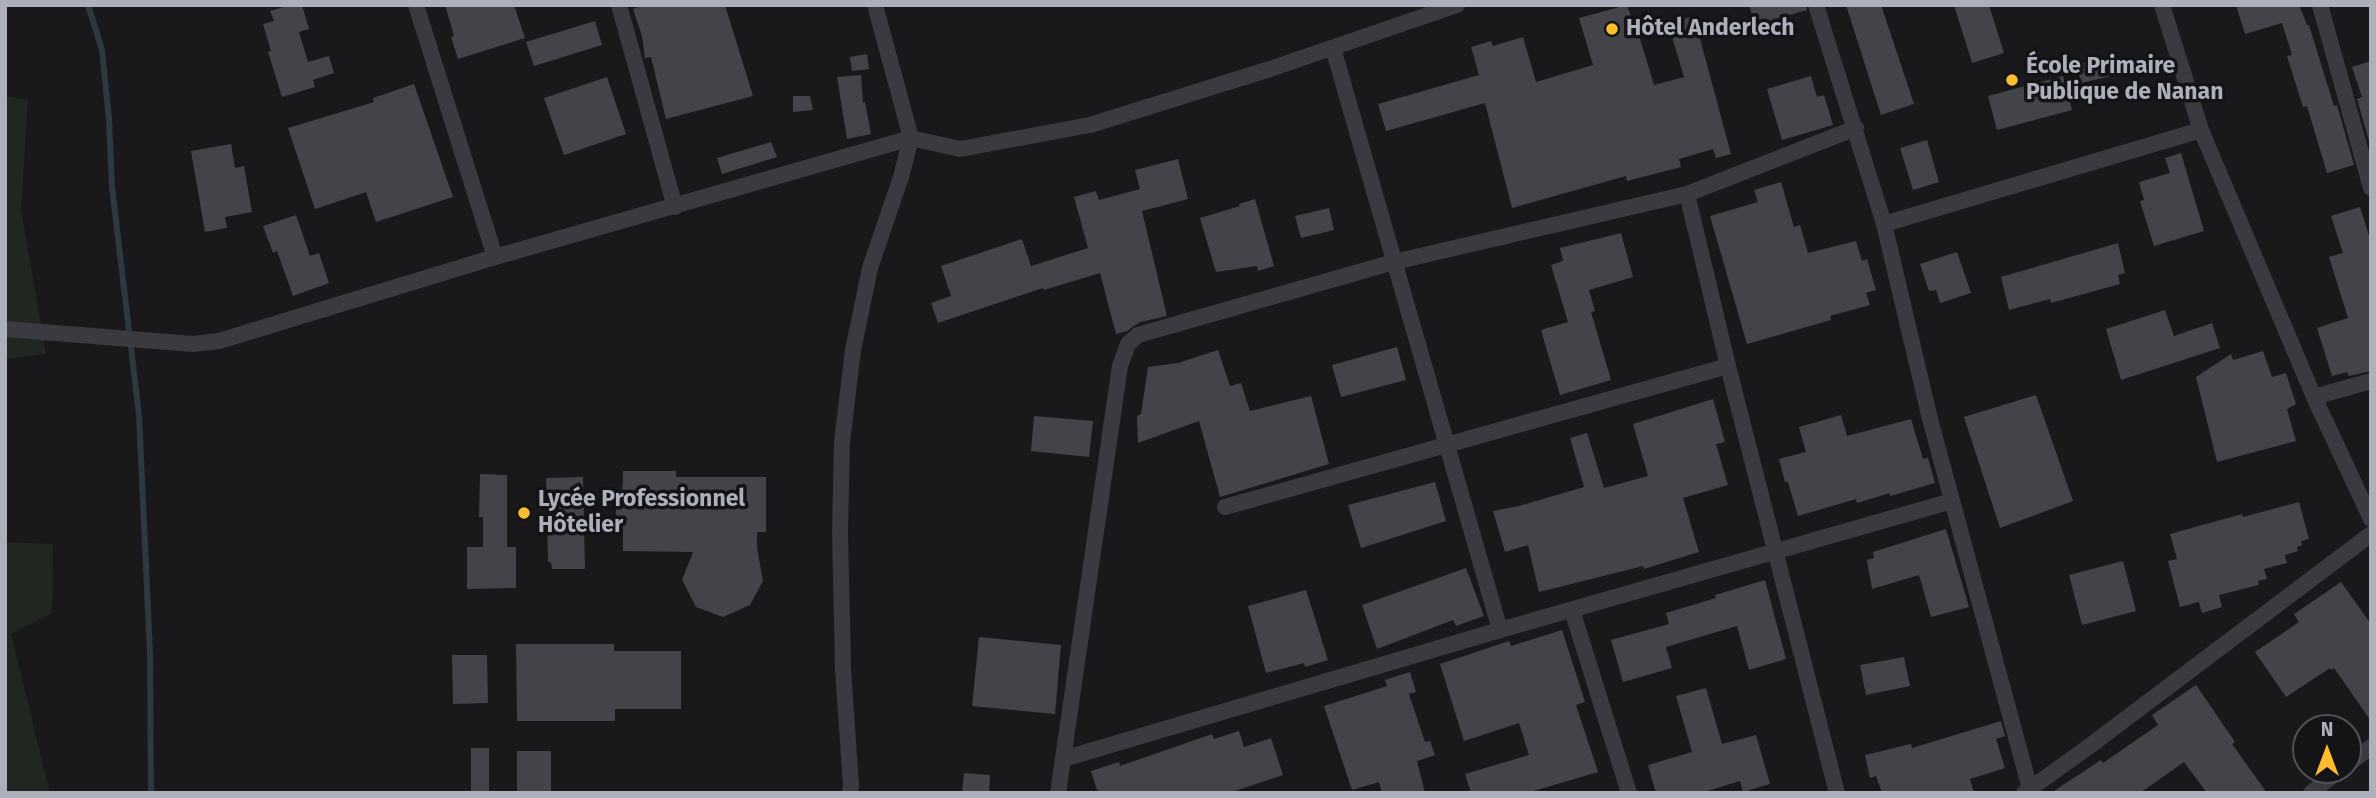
<!DOCTYPE html>
<meta charset="utf-8">
<style>
body{margin:0}
#map{position:relative;width:2376px;height:798px;overflow:hidden;background:#19191c;font-family:"Fira Sans",sans-serif}
canvas{display:block}
.frame{position:absolute;inset:0;border:7px solid #abb0bc;pointer-events:none}
.north{position:absolute;left:2292px;top:714px;width:70px;height:70px;box-sizing:border-box;background:#141417;border:2px solid #505259;border-radius:50%;rotate:0deg;font-size:19px;font-weight:700;line-height:28px;text-align:center;color:#abb0bc}
.north::after{content:'';display:block;margin:auto;width:24px;height:32px;background:#febd2f;clip-path:polygon(50% 0,100% 100%,50% 72%,0 100%)}
</style>
<div id="map">
<canvas width="2376" height="798"></canvas>
<div class="frame"></div>
<div class="north">N</div>
</div>
<script>
const ctx = document.querySelector('canvas').getContext('2d');
ctx.lineJoin = 'round';
function fill(path, color) { ctx.fillStyle = color; ctx.fill(path, 'evenodd'); }
function strokePath(path, color, width, dash) { ctx.strokeStyle = color; ctx.lineWidth = width; ctx.lineCap = dash ? 'butt' : 'round'; ctx.setLineDash(dash || []); ctx.stroke(path); }
function write(font, color, halo, rows, align = 'center') {
  ctx.font = font + ' "Fira Sans",sans-serif'; ctx.lineWidth = 7; ctx.setLineDash([]); ctx.textBaseline = 'middle'; ctx.strokeStyle = halo; ctx.fillStyle = color; for (const [text, x, y, turn = 0] of rows) {
    ctx.save(); ctx.translate(x, y); ctx.rotate((+turn || 0) * Math.PI / 180); ctx.textAlign = isNaN(turn) ? turn : align; if (halo) ctx.strokeText(text, 0, 0); ctx.fillText(text, 0, 0); ctx.restore();
  }
}
const green = new Path2D(`
 M5,96l23,4 -7,110 25,144 -41,5z
 M5,542l48,2 -1,69 -41,21 39,159h-45z`);
const stream = new Path2D(`
 M88,5l14,45 7,69 3,68 27,228 11,238 1,140`);
const building = new Path2D(`
 M290,5h12l7,24 -10,3 9,30 21,-6 5,17 -21,7 2,7 -33,10 -14,-45 3,-1 -8,-27 11,-3 -4,-10z
 M445,5h69l11,33 -67,21 -7,-22 3,-1z
 M644,5h81l28,91 -87,23 -15,-62 -6,1 -3,-22 -9,-27z
 M1627,5l4,11h2l21,69 30,-8 -16,-54 26,-7 37,138 -15,4 -3,-9 -34,10 2,8 -54,14 -1,-5 -114,32 -27,-105 -99,28 -8,-27 101,-29 -8,-28 20,-6 2,5 30,-9 13,45 57,-17 -14,-47z
 M1749,5h57l1,5 -52,15z
 M1846,5h35l33,99 -33,11z
 M1954,5h35l15,48 -32,10z
 M2236,5h63l8,20h2l25,81 3,-1 17,60 -27,8 -20,-67 -4,1 -16,-51 5,-1 -10,-32 -37,11z
 M595,21l7,24 -68,21 -8,-24z
 M867,54l2,15 -17,2 -2,-14z
 M2111,56l5,19 -35,8 -5,-19z
 M2371,61v87l-14,-49 5,-2 -10,-30z
 M861,75l2,28 2,-1 6,32 -24,5 -10,-62z
 M1811,76l6,21 7,-2 9,30 -51,15 -15,-51z
 M2063,76l9,34 -75,20 -9,-34z
 M607,77l19,57 -62,21 -20,-57z
 M414,84l39,113 -77,25 -10,-30 -51,17 -27,-81 86,-26 -1,-4z
 M793,96h17l3,14 -20,2z
 M1927,140l12,42 -26,8 -13,-42z
 M771,142l6,15 -55,17 -5,-16z
 M231,144l4,24 9,-2 8,46 -27,5 2,11 -22,4 -14,-81z
 M2181,153l23,78 -50,15 -14,-45 4,-1 -5,-18 31,-9 -5,-15z
 M1178,159l10,40 -46,12 25,105 -27,6 -13,9 -11,3 -16,-61 -56,17 -1,-2 -105,35 -7,-20 20,-7 -10,-30 81,-27 9,27 57,-18 -14,-51 22,-6 3,9 41,-11 -5,-19z
 M1781,182l13,45 6,-2 8,28 48,-12 6,20 5,-2 9,31 -10,3 4,12 -40,11 1,4 -84,24 -37,-128 48,-14 -4,-12z
 M1255,199l19,67 -16,5 -1,-5 -41,6 -16,-54 40,-12 -1,-2z
 M2360,207l11,35v129l-22,5 -2,-4 -15,4 -15,-48 31,-10 -19,-61 14,-4 -12,-37z
 M1329,208l5,22 -33,8 -6,-22z
 M296,215l14,41 9,-3 10,30 -36,13 -16,-45 -4,2 -10,-27z
 M1621,233l12,44 -44,13 6,21 -4,1 20,68 -51,15 -19,-65 27,-8 -17,-57 12,-4 -3,-13z
 M2118,243l7,30 -7,2 2,9 -69,19 -1,-4 -41,11 -8,-33z
 M1957,252l14,41 -31,10 -4,-13 -7,1 -9,-27z
 M2165,310l9,26 38,-13 8,25 -99,32 -15,-51z
 M1397,347l9,33 -65,17 -9,-32z
 M1218,350l12,36 11,-3 9,28 61,-15 18,68 -109,33 -21,-76 -61,22 -1,-27 4,-2 7,-47 30,-4z
 M2263,351l9,26 14,-4 10,31 -9,5 9,32 -79,21 -21,-85 35,-23 2,6z
 M2036,395l37,106 -73,27 -36,-111z
 M1713,399l12,43 -9,2 12,41 -45,13 16,54 -55,17 -1,-3 -104,26 -11,-47 -23,7 -12,-41 26,-5 65,-19 -14,-49 17,-5 17,55 44,-12 -15,-52z
 M1841,415l6,21 64,-17 12,40 5,-1 7,25 -45,13v-3l-33,10 -1,-4 -58,17 -10,-34h-3l-6,-23 27,-7 -7,-25z
 M1034,416l59,5 -4,36 -58,-6z
 M623,471h53v6h90v55h-9v16l6,33 -13,24 -27,12 -27,-10 -14,-27 11,-28 -70,-1v-31h-7v-20h6z
 M480,474l27,1v72h9v41l-49,1v-42h16v-30h-4z
 M583,477l2,92h-33l-1,-7h-3l-2,-84z
 M1435,482l11,39 -85,27 -13,-43z
 M2299,502l10,37 -8,2 1,4 -5,2 1,4 -13,4 2,8 -23,6 3,10 -9,2 1,4 -40,10 3,12 -20,6 -3,-11 -19,5 -12,-46 9,-2 -7,-25 72,-20 1,3z
 M1946,529l23,78 -38,10 -12,-42 -47,14 -5,-29 7,-2 -1,-6z
 M2123,561l13,50 -54,14 -13,-50z
 M1466,568l18,48 -28,10 -3,-6 -76,29 -15,-44z
 M1765,580l21,79 -37,11 -12,-44 -71,21 6,21 -49,14 -12,-42 58,-16 -3,-11 50,-15 -1,-3z
 M2341,582l30,42v97l-37,-53 -3,2 -1,-2 -44,29 -31,-45 44,-30 -5,-8z
 M1306,590l22,70 -23,7 -1,-4 -38,10 -18,-67z
 M1562,630l23,72 -9,3 22,67 -71,21h-56l-6,-19 64,-19 -10,-32 -55,18 -24,-77 69,-23 2,5z
 M979,637l82,8 -6,69 -83,-8z
 M516,644h98v7h67v58h-66v12h-98z
 M452,655h35l1,48 -35,1z
 M1904,657l6,29 -44,9 -6,-30z
 M1410,672l6,20 -7,2 16,48 5,-1 5,14 -18,6 8,32h-43l-3,-11 -27,8 -28,-84 63,-20 -2,-6z
 M2196,685l39,57 -3,2 35,49h-60l-23,-31 -44,31h-89l50,-33 2,3 55,-38 -6,-10z
 M1706,688l16,56 34,-9 14,49 -27,8 -3,-11 -39,12h-45l-8,-28 44,-13 -16,-56z
 M2001,721l4,15 -9,3 9,29 -35,11 4,14h-92l-6,-17 -6,2 -5,-23 46,-11 1,4z
 M1239,731l5,16 27,-9 12,37 -54,18h-131l-7,-22 28,-9 1,4 92,-32 2,5z
 M471,748h18v45h-18z
 M517,751h34v42h-34z
 M964,773l26,2 -1,18h-27z`);
const street = new Path2D(`
 M416,5l79,252
 M619,5l56,202
 M1816,5l68,219 46,195 100,370
 M2162,5l39,125 113,267 57,122
 M2320,5l51,183
 M1333,48l167,582
 M1687,194l41,172 109,427
 M1884,224l317,-94
 M5,329l188,15 26,-3 276,-84 416,-119 49,11 130,-24 180,-56 187,-64
 M2314,397l57,-16
 M1225,507l503,-141
 M1572,610l57,183
 M1063,759l437,-129 452,-129
 M2348,764l23,-17
 M850,793l1,-8 -8,-116 -3,-137 2,-90 11,-92 17,-82 31,-91 10,-39 -36,-133
 M1058,793l62,-427 8,-22 10,-9 256,-73 293,-68 169,-66
 M2024,793l63,-45 284,-214
 M2311,793l29,-23`);
const markers = [
 [1612,29,7,"#febd2f"],
 [2012,80,7,"#febd2f"],
 [524,513,7,"#febd2f"]
];
const poiNames = [
 ["Hôtel Anderlech",1626,29],
 ["École Primaire",2026,67],
 ["Publique de Nanan",2026,93],
 ["Lycée Professionnel",538,500],
 ["Hôtelier",538,526]
];
fill(green, '#1f2720');
strokePath(stream, '#2e3841', 6);
fill(building, '#434449');
strokePath(street, '#3a3b41', 16);
for (const [x, y, r, color] of markers) { const dot = new Path2D(); dot.arc(x, y, r, 0, 2 * Math.PI); ctx.fillStyle = color; ctx.fill(dot); strokePath(dot, '#141417', 2.5); }
write('bold 23px', '#abb0bc', '#141417', poiNames, 'left');
</script>
